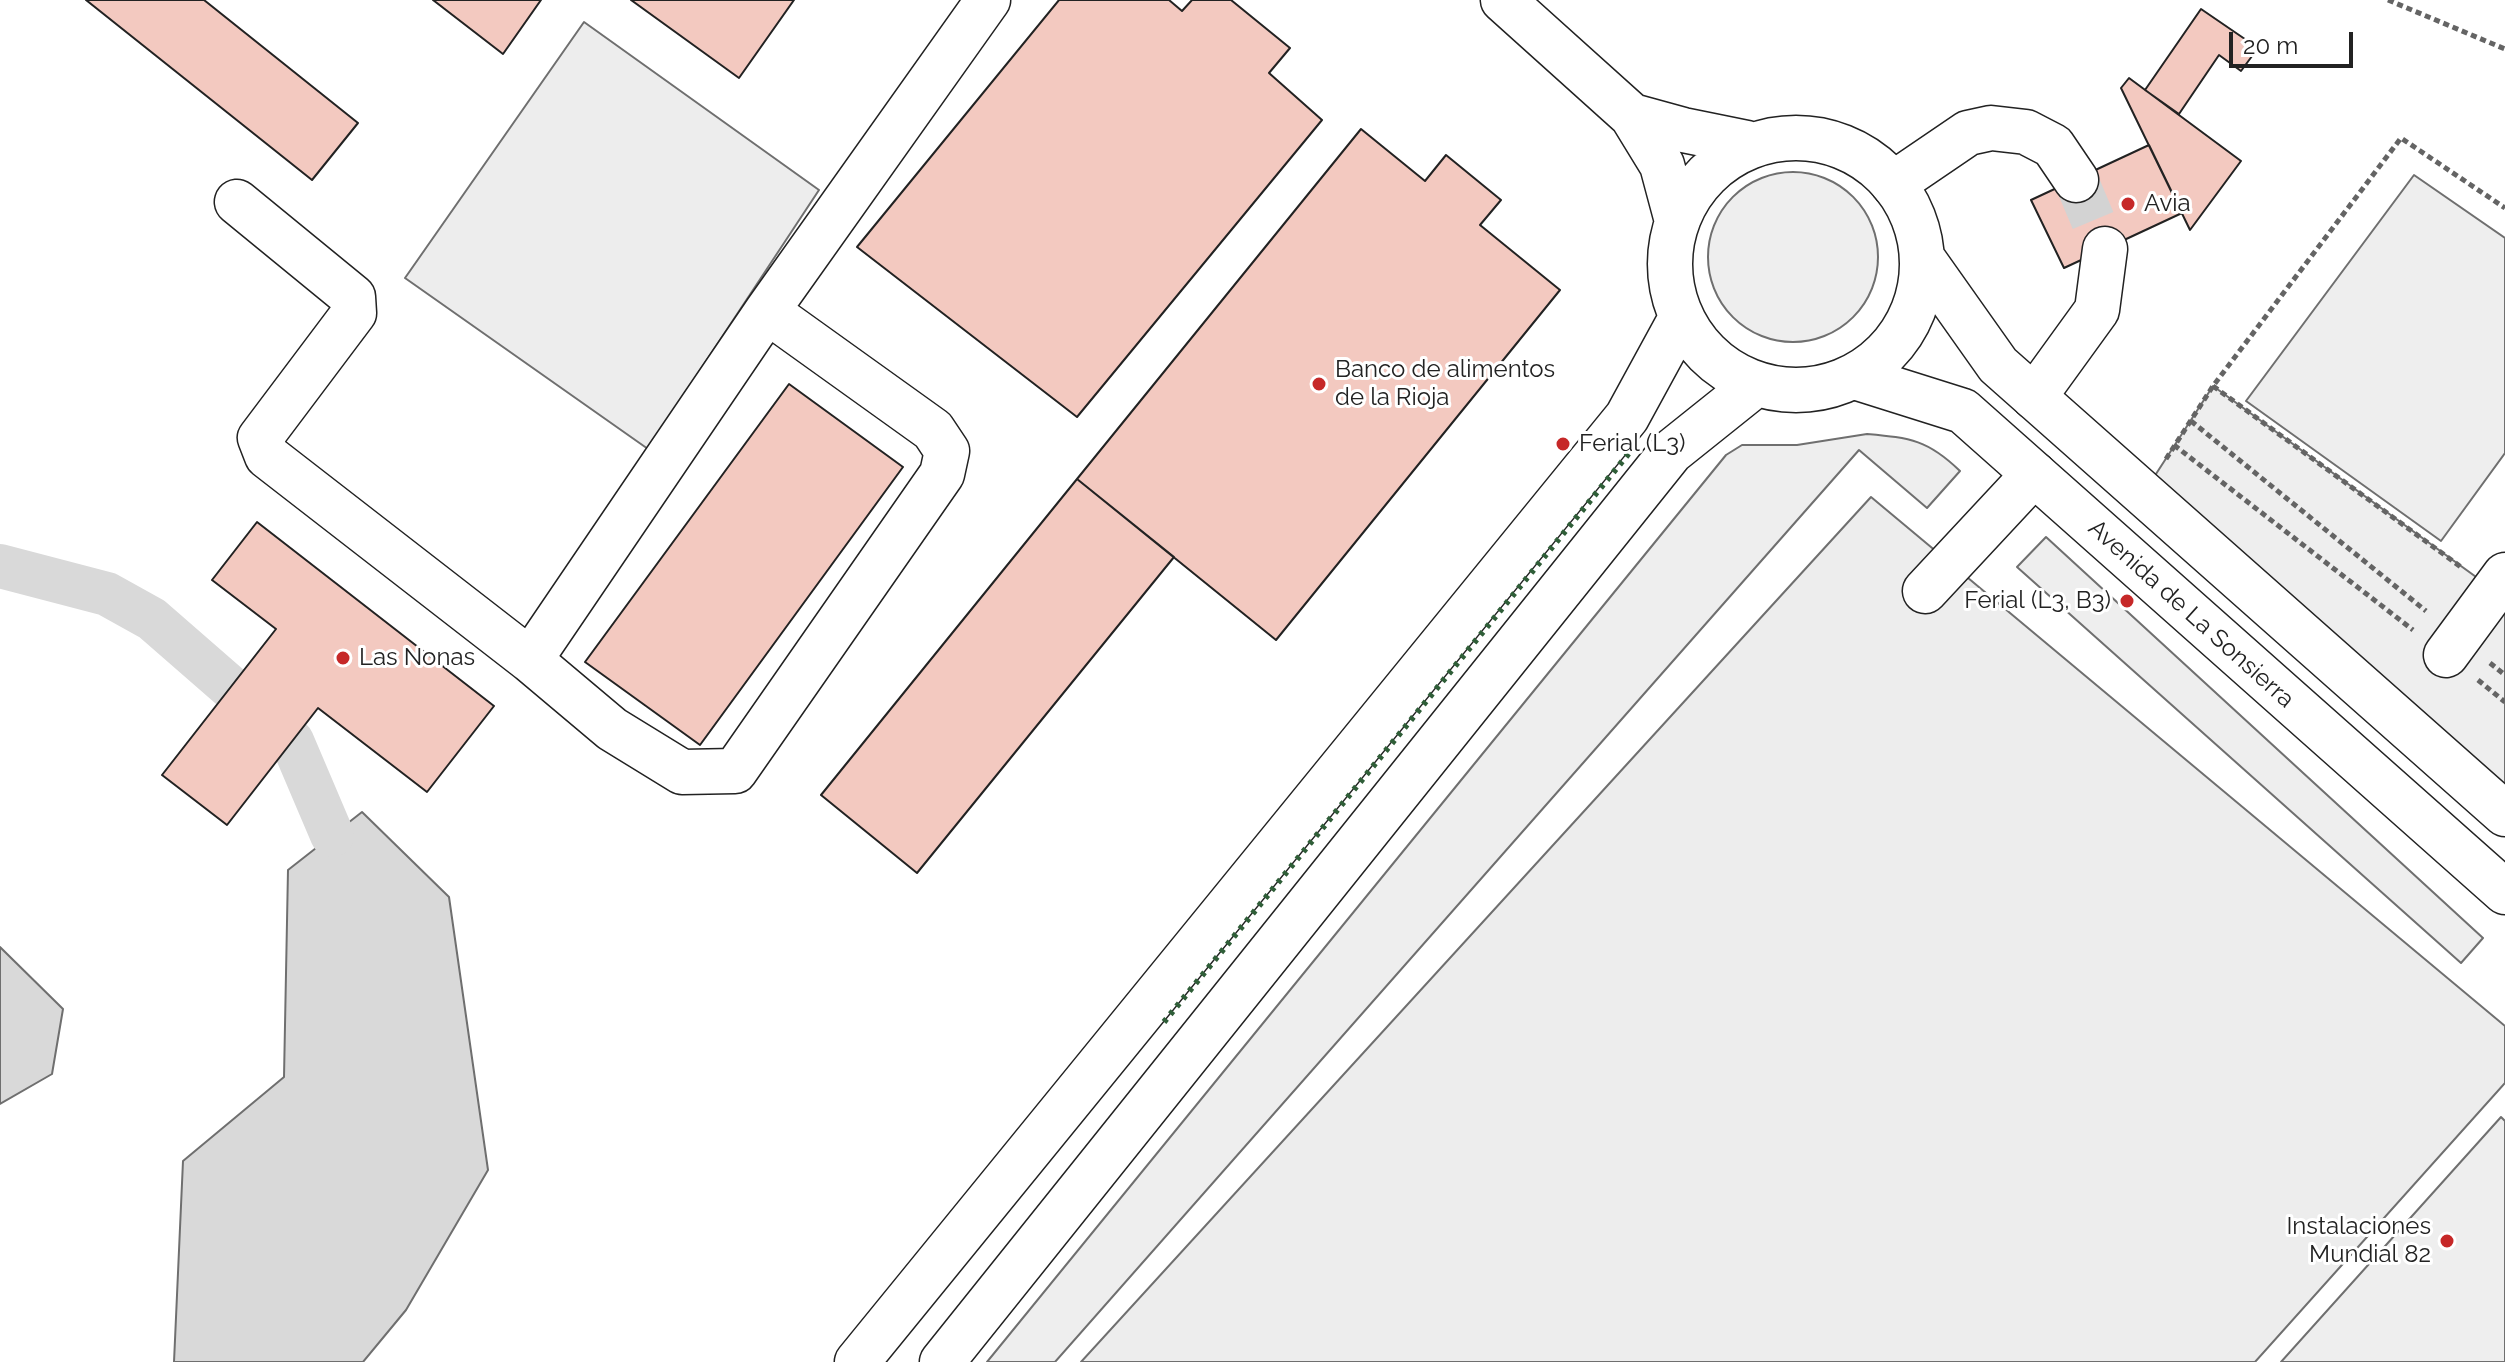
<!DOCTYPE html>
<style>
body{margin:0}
#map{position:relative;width:2505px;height:1362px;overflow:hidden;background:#fff;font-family:Raleway,sans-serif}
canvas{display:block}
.scale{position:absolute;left:2229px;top:32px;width:124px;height:36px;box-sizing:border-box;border:4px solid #222;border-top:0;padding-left:10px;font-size:24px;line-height:28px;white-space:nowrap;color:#222;-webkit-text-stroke:6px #fff;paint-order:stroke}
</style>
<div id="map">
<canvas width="2505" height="1362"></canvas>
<div class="scale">20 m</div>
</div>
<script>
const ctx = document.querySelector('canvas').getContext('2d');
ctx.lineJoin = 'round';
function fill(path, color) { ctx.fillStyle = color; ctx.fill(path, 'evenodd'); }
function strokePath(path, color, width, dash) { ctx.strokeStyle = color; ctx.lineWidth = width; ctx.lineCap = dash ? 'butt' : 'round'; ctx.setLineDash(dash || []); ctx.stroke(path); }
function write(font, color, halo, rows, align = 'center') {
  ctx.font = font + ' Raleway,sans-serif'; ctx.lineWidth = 6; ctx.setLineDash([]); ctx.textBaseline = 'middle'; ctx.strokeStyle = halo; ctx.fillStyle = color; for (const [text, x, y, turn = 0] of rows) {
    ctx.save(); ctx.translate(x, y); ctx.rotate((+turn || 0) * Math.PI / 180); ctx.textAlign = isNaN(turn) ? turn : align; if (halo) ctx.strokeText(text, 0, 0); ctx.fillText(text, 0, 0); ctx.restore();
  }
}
const green = new Path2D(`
 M1708 257a85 85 0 1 1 170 0a85 85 0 1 1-170 0Z
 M2414,175l91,63v215l-64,88 -195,-140z
 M2213,386l292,212v216l-362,-320z
 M1867,434c44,4 61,6 93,37l-33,37 -68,-58 -804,912h-68l739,-907 16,-10h55z
 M2046,537l437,401 -22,25 -444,-396z
 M2501,1117l4,4v241h-224z`);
const parking = new Path2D(`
 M584,22l235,168 -171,259 -243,-171z
 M1871,497l634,529v57l-250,279h-1174z`);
const water = new Path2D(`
 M362,812l87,85 39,273 -82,140 -43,52h-189l9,-201 101,-84 4,-207z
 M0,947l63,62 -11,65 -52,30z`);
const canal = new Path2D(`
 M0,566l107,28 45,25 140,122 40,94`);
const building = new Path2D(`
 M86,0h118l154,123 -46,57z
 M433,0h108l-38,54z
 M631,0h163l-55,78z
 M1059,0h110l13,11 10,-11h39l59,48 -21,25 53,47 -245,297 -220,-170z
 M2201,9l57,39 -17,23 -22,-16 -40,59 -34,-24z
 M2129,78l112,83 -51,69 -69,-142z
 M1361,129l64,52 21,-26 55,45 -21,25 80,65 -284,350 -199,-161z
 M2149,145l33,68 -118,55 -33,-68z
 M789,384l114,83 -203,278 -115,-83z
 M1077,479l97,78 -257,316 -96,-78z
 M257,522l237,184 -67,86 -109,-84 -91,117 -65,-50 114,-146 -64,-49z`);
const minorTunnel = new Path2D(`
 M2076,180l29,69`);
const path = new Path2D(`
 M2388,0l117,49
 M2213,386l248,181
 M2191,421l235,190
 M2174,445l239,185
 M2166,459l47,-73 188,-248 104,70
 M2490,663l15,12
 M2478,680l27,22`);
const minor = new Path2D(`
 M1893,184l75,-51 23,-5 35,4 27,14 23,34
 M237,202l116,95 1,16 -94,125 7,18 263,204 82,69 70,43 53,-1 207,-297 5,-23 -14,-21 -166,-119
 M2034,397l63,-87 8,-61
 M1925,591l109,-117
 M2446,655l59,-80
 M530,660l237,-349 221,-311`);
const major = new Path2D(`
 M1503,0l129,116 51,14 64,13
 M1632,116l30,49 15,56
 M1670 264a126 126 0 1 1 252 0a126 126 0 1 1-252 0Z
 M1923,259l75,106 507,449
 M1855,377l108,34 542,481
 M857,1362l770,-945 54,-99
 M942,1362l729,-910 85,-68`);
const hedge = new Path2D(`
 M1164,1022l470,-575`);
const markers = [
 [2128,204,8,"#c62828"],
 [1319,384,8,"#c62828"],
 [1563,444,8,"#c62828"],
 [2127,601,8,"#c62828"],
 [343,658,8,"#c62828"],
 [2447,1241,8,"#c62828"]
];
const poiNames = [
 ["Avia",2144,204],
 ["Banco de alimentos",1335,370],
 ["de la Rioja",1335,398],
 ["Ferial (L3)",1579,444],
 ["Ferial (L3, B3)",2111,601,"right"],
 ["Las Nonas",359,658],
 ["Instalaciones",2431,1227,"right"],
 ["Mundial 82",2431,1255,"right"]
];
const streetNames = [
 ["Avenida de La Sonsierra",2191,614,42]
];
fill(green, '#eee');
strokePath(green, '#6f6f6f', 2);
fill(parking, '#ededed');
strokePath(parking, '#6f6f6f', 2);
fill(water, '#d9d9d9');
strokePath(water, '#6f6f6f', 2);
strokePath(canal, '#d9d9d9', 44);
fill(building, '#f3c9c0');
strokePath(building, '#222', 2);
strokePath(minorTunnel, '#d3d3d3', 44, [44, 22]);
strokePath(minor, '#222', 47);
strokePath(major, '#222', 47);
strokePath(path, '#646464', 5, [6, 4]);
strokePath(minor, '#fff', 44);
strokePath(major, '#fff', 44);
strokePath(hedge, '#2f5e38', 6, [4, 6]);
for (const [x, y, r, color] of markers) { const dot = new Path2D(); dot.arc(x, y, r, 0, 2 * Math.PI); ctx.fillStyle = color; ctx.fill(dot); strokePath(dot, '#fff', 3); }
write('24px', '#222', '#fff', poiNames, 'left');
write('24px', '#222', '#fff', streetNames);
</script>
